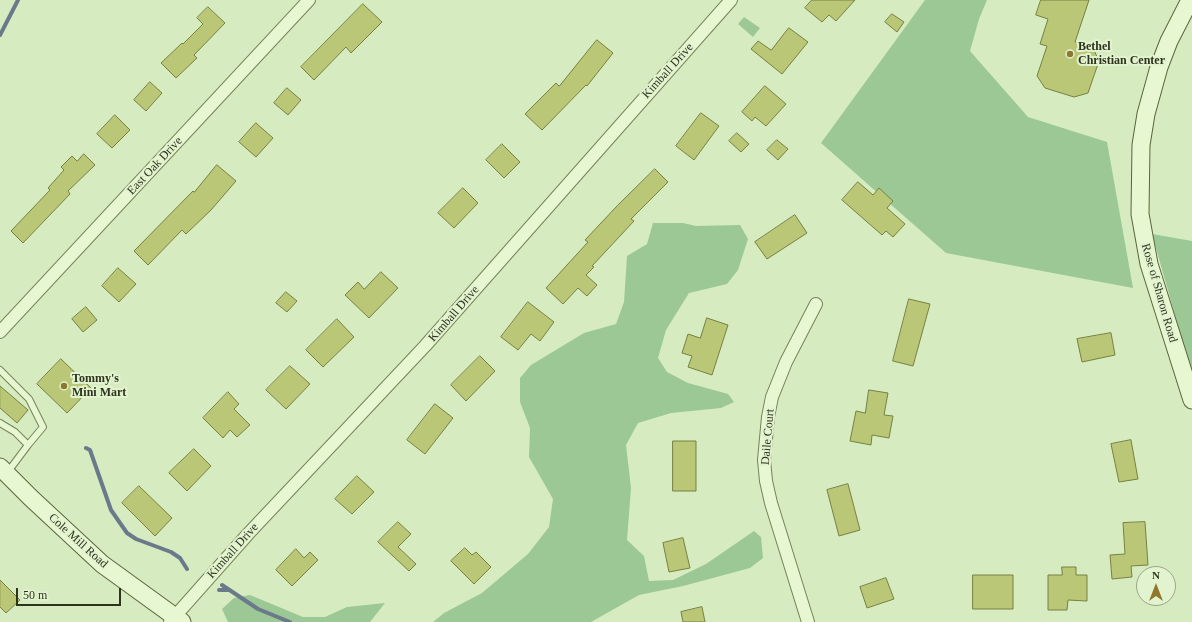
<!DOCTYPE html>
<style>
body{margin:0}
#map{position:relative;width:1192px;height:622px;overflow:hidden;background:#d7ebc0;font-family:"Times New Roman",serif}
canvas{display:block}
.north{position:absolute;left:1136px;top:566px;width:40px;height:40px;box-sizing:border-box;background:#e2f3cf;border:1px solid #9aa688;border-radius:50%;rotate:0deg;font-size:11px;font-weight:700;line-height:16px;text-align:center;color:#2e331d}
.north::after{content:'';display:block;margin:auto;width:14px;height:18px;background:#8f772c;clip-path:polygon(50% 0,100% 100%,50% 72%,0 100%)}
.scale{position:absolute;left:16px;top:588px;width:105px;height:18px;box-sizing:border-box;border:2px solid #2e331d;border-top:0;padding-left:5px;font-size:12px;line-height:14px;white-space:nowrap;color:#2e331d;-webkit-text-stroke:3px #e2f3cf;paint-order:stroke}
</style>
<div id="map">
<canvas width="1192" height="622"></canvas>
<div class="north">N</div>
<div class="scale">50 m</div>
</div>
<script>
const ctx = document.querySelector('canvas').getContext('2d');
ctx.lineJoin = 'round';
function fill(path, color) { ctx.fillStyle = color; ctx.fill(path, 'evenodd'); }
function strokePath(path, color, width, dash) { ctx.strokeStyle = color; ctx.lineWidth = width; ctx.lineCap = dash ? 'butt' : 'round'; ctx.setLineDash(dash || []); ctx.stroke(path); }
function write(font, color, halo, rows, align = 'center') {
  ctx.font = font + ' "Times New Roman",serif'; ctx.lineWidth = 4; ctx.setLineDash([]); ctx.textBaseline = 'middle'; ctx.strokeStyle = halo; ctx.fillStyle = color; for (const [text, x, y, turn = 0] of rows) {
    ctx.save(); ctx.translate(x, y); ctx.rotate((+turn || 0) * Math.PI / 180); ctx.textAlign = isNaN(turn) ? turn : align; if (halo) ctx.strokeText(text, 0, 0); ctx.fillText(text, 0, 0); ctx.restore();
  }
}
const green = new Path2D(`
 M925,0h62l-8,19 -9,32 58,66 79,25 26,146 -187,-35 -125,-110z
 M744,17l16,11 -7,9 -15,-13z
 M653,223h30l13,3 44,-1 8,14 -10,31 -11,14 -38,9 -23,37 -8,28 9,14 21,11 40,11 6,8 -13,6 -50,5 -33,10 -12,22 5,43 -4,52 17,16 5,25 24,-1 33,-16 48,-33 7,6 2,21 -13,10 -67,18 -44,9 -48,27h-158l11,-9 38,-20 46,-39 21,-27 4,-28 -24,-42 1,-29 -10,-26v-24l11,-13 53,-32 32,-9 8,-22 3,-46 20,-12z
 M1152,234l40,7v134z
 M250,595l53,22h22l22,-10 38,-4 -15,19h-142l-6,-13 12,-11z`);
const stream = new Path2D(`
 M0,35l18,-35
 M86,448l4,2 21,60 16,23 9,6 35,13 9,6 7,11
 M222,585l36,24 32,13
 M219,590h9`);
const building = new Path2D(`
 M812,0h43l-19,21 -7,-6 -7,7 -17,-14z
 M1041,0h48l-14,42 18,6 6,13 -11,32 -14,4 -29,-9 -8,-12 10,-30 -7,-2 8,-25 -12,-4z
 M363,4l19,18 -31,31 -5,-6 -32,33 -13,-13z
 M208,7l17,16 -31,32 3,3 -21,20 -15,-15 21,-20 1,1 20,-20 -6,-6z
 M892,14l12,8 -7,10 -12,-10z
 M789,28l19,14 -26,32 -31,-25 7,-8 13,9z
 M597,40l16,13 -26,33 -1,-1 -44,45 -17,-16 31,-31 3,3z
 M150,82l12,11 -16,18 -12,-11z
 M765,86l21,18 -20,22 -11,-9 -3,4 -10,-9z
 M287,88l14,12 -13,15 -14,-12z
 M701,113l18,13 -25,34 -18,-14z
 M115,115l15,15 -18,18 -15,-14z
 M256,123l17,15 -17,19 -17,-15z
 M737,133l12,11 -8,8 -12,-11z
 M777,140l11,9 -10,11 -11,-10z
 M502,144l18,18 -16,16 -18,-18z
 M84,154l11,11 -27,26 2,3 -47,49 -12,-12 39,-41 -2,-2 16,-18 -3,-3 11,-11 5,5z
 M217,165l19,16 -25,29 -25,24 -4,-4 -34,35 -14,-14 59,-60 1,1z
 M655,169l13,13 -37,37 3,2 -42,45 2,1 -8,8 11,10 -10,11 -9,-8 -15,16 -17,-16 42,-46 -3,-2 32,-34z
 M858,182l15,13 6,-7 14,13 -6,7 18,16 -12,13 -7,-6 -4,4 -40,-35z
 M463,188l15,15 -24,25 -16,-15z
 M795,215l12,18 -40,26 -12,-17z
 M118,268l18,16 -17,18 -17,-16z
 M381,272l17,16 -29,30 -24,-23 13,-13 6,7z
 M286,292l11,9 -10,11 -11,-9z
 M909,299l21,5 -17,62 -20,-5z
 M528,302l26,20 -14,19 -9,-7 -13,16 -17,-13z
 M86,307l11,13 -14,12 -11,-13z
 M707,318l21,7 -16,50 -24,-8 4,-11 -10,-3 6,-19 12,4z
 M337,319l17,18 -31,30 -17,-17z
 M1111,333l4,22 -33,7 -5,-23z
 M480,356l15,15 -29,30 -15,-16z
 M61,359l30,29 -24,25 -30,-29z
 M290,366l20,18 -24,25 -20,-19z
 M0,386l28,24 -11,13 -17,-15z
 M869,390l19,3 -4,22 9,1 -4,22 -17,-3 -1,10 -21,-4 6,-30 9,2z
 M228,392l11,12 -5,5 16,16 -13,12 -7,-7 -7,8 -20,-20z
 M435,404l18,14 -28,36 -18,-14z
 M1131,440l7,39 -19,3 -8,-38z
 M673,441h23v50h-23z
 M194,449l17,17 -24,25 -18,-18z
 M357,476l17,16 -22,22 -17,-15z
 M848,484l12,46 -21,6 -12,-46z
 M139,486l33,32 -17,18 -33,-33z
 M398,522l13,12 -13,13 18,17 -7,7 -31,-29z
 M1145,522l3,43 -17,1 1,11 -20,2 -2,-24 15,-1 -2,-31z
 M683,538l7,30 -21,4 -6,-29z
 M465,548l7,7 4,-3 15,15 -17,17 -23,-23z
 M296,549l8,9 6,-6 8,8 -26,26 -16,-16z
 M1062,567h14v8h11v26l-19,-1 -1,10h-19v-35h14z
 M973,575h40v34h-40z
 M886,578l8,21 -27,9 -7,-21z
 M0,580l20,20 -14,13 -6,-6z
 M702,607l3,15h-22l-2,-10z`);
const lane = new Path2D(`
 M0,370l29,29 14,28 -15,18 -13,-13 -15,-9
 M7,473l21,-28`);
const street = new Path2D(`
 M0,332l309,-332
 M170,622l78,-88 177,-188 306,-346
 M808,622l-37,-119 -5,-22 -2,-21 4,-43 4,-20 14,-35 30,-58`);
const secondary = new Path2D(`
 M1190,0l-21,41 -10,26 -13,47 -5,31 -1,69 9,50 43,136
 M0,467l31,31 71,66 80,58`);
const markers = [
 [1070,54,4,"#8f772c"],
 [64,386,4,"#8f772c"]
];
const poiNames = [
 ["Bethel",1078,47],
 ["Christian Center",1078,61],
 ["Tommy's",72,379],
 ["Mini Mart",72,393]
];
const streetNames = [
 ["Kimball Drive",668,71,-48],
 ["East Oak Drive",155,166,-47],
 ["Rose of Sharon Road",1159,293,74],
 ["Kimball Drive",454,314,-49],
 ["Daile Court",768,437,-85],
 ["Cole Mill Road",78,541,42],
 ["Kimball Drive",233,551,-48]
];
fill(green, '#9bc895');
strokePath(stream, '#6b7a8a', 4);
fill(building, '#b9c777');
strokePath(building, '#768140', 1);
strokePath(lane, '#768359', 8);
strokePath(street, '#768359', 14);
strokePath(secondary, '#5a653c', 19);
strokePath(lane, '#e6f7d2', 6);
strokePath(street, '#e6f7d2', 12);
strokePath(secondary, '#e6f7d2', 17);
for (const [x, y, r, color] of markers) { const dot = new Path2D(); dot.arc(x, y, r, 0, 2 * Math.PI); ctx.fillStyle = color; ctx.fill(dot); strokePath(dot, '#e2f3cf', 1.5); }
write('bold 12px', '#2e331d', '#e2f3cf', poiNames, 'left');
write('12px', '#2e331d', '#e2f3cf', streetNames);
</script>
